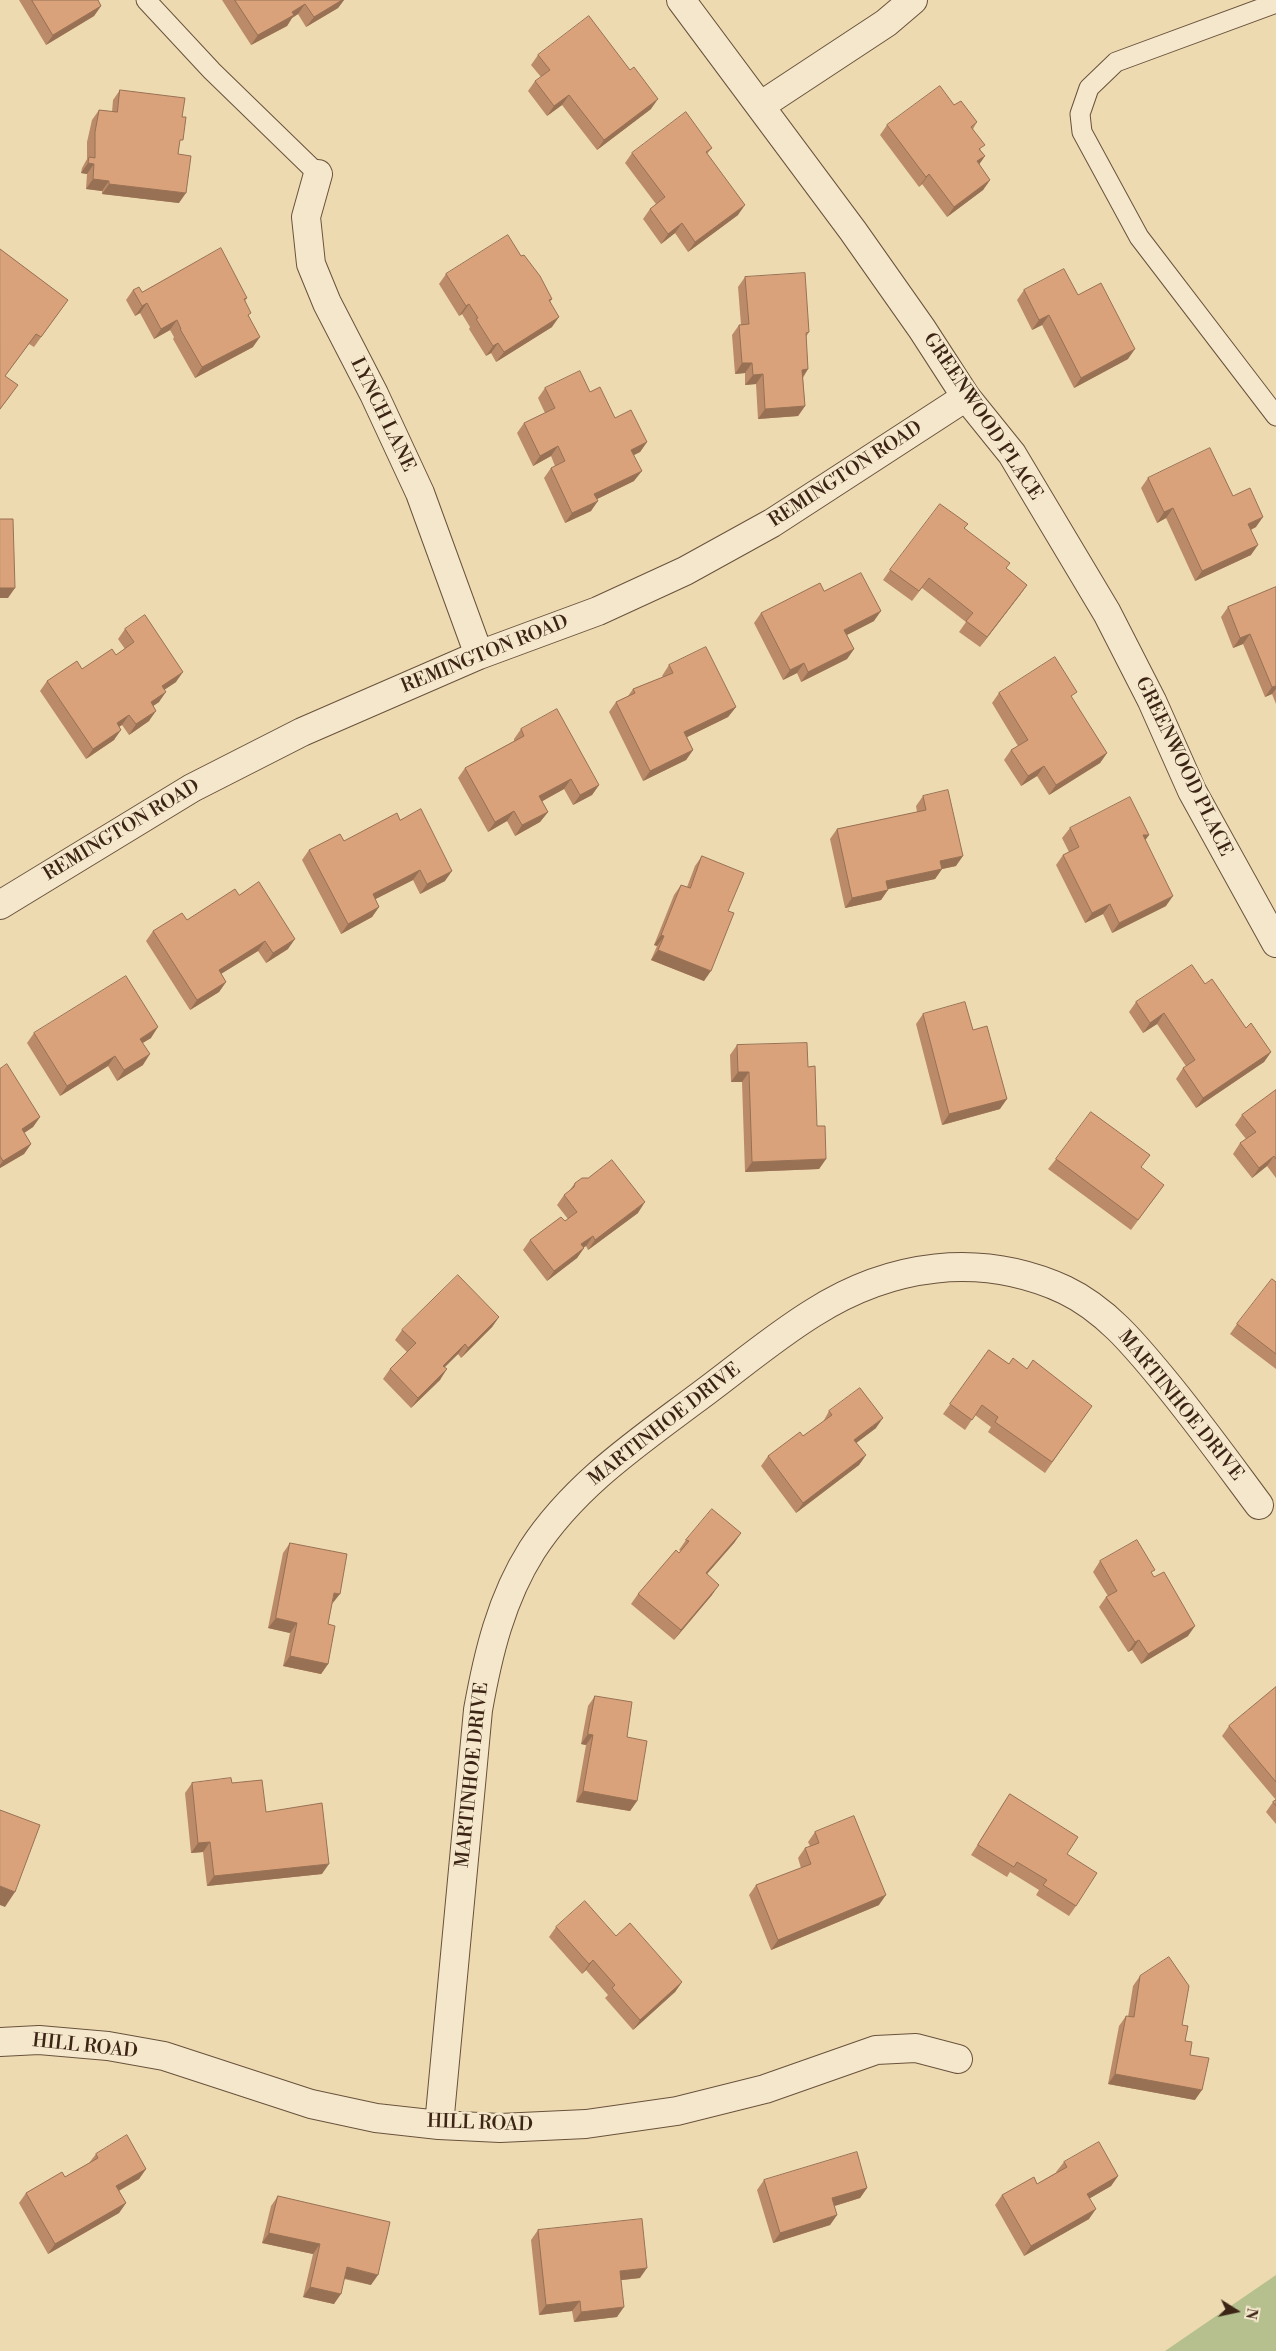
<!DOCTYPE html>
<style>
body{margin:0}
#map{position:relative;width:1276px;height:2351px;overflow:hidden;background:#eedab0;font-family:"Libre Bodoni",serif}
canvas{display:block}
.north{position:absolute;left:1211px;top:2286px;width:50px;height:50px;-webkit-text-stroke:4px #f4e7cc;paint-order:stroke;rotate:100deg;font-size:14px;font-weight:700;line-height:20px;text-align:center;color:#3d2516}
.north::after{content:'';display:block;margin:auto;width:18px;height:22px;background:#3d2516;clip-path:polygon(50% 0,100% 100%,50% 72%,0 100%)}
</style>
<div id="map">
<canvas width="1276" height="2351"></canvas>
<div class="north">N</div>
</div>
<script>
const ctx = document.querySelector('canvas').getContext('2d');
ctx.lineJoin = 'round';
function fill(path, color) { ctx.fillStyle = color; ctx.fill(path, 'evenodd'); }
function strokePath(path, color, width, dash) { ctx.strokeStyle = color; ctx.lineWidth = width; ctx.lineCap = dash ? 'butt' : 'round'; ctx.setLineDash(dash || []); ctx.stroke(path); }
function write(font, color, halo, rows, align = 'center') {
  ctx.font = font + ' "Libre Bodoni",serif'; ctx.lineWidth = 5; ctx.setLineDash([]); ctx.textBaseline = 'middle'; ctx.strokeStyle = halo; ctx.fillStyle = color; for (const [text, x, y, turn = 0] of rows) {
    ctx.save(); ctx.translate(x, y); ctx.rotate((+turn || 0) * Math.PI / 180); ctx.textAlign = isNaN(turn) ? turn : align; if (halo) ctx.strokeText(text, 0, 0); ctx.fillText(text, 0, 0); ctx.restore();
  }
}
const green = new Path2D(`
 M1276,2275v76h-111z`);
const lane = new Path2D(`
 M146,0l66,71 106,103
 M1276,3l-160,59 -27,26 -9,26 2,18 57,105 137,179`);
const street = new Path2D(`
 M681,0l172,231 69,98 44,68 46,57 95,159 45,88 40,90 84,152
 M760,106l126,-83 27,-23
 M318,174l-12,43 5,47 16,39 47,91 46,99 59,162
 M0,905l192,-117 110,-56 177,-77 119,-44 87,-40 87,-48 194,-126
 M0,2042l39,-2 69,6 56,10 147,48 65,14 63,7 61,3 86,-4 91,-13 88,-22 111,-39 40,-2 42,11
 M439,2125l39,-415c10,-56 23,-111 54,-160 41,-63 102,-105 161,-149 40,-29 78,-62 120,-88 77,-49 167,-62 252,-23 40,19 69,54 97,88 34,41 65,84 97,127`);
const wall = new Path2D(`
 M19,0h79l3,6 -7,10 -48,29z
 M222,0h122l-6,8 -32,19 -8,-13 -6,4 -5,8 -36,19z
 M538,55l92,15 21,39 -54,41 -35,-45 -15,11 -19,-25 7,-10 6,-4 -10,-12z
 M120,90l59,56 -1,8 1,49 -77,-9v-3l-16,-2 1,-15 -6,-1 1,-5 5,-9v-17l5,-22 7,-10 13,2 1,-12z
 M954,105l23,17 -4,7 8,22 4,5 -6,8 11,16 -7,10 -36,27 -25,-33 -3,3 -39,-52 7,-10z
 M712,148l-5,6 31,61 -50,37 -13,-19 -14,11 -18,-25 7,-10 6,-5 -31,-41 7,-10z
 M0,249l68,51 -34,47 -5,-3 -24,32 6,19 -11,14z
 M521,256l31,43 -2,3 2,25 -56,35 -5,-9 -5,3 -17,-27 1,-2 -8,-13 -3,2 -20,-32 7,-10z
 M745,277l64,55 -3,5 2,32 -5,9 2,28 -7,10 -40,3 -2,-35 -11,1v-12l-10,1 -3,-39 7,-10h2l-3,-38z
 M133,290l9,2 105,6 -2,3 4,15 4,31 -58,31 -22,-39 1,-2 -4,-7 -16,9 -14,-26 -5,3 -9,-16z
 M1024,290l54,5 50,64 -54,29 -32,-63 -10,5 -15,-30z
 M545,388l45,4 25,26 32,24 -7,10 -6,3v26l-37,18 -6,12 -26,12 -21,-45 7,-10 4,-2 -4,-10 -18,10 -16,-33 7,-10 21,-10 -7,-15z
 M1148,478l85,18 23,31 -5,3v25l-56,26 -29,-63 -9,5 -16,-35z
 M968,524l-4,5 42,39 21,17 -47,62 -21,-15 7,-10 -44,-34 -10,13 -29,-21 7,-10z
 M1276,587v117l-4,-10 -7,3 -22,-53 -10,4 -12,-31 7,-10z
 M824,591l50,30 -27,14 7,14 -7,10 -46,23 -4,-9 -14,7 -29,-57 7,-10z
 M125,629l51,53 -12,8 -5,12 -6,4 -4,15 -20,14 -7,-10 -3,2 -5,13 -28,19 -46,-68 7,-10 35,-12 34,-14 9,-6 -7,-10z
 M669,665l67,42 -8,10 -41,20 6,13 -7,10 -43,21 -34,-69 7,-10 12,-6 5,-7 30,-12 -1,-1z
 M999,693l73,5 35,55 -7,10 -51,32 -12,-19 -16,10 -17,-26 7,-10 7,-4 -26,-43z
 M521,729l78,56 -7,10 -19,10 -9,-16 -22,12 6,11 -8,10 -25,14 -8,-15 -19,11 -30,-54 7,-10 49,-27v-2z
 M923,796l33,70 -14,3 -7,10 -47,10 -7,11 -36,8 -15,-69 7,-10 80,-17 -1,-6z
 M400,820l45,61 -25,13 -7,-14 -38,19 4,8 -7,10 -31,17 -39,-74 7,-10 35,-9z
 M1070,828l75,12 21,66 -54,27 -9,-19 -18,9 -29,-58 7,-10 6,-3 -7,-14z
 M702,856l26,55 -24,70 -53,-21 6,-14 -3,-1 20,-50 7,-10 6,2 8,-21z
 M239,895l49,54 -22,14 -8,-12 -37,23 5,8 -7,10 -29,18 -44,-69 7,-10 34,-11z
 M1205,984l41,44 25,24 -7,10 -68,46 -20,-29 7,-11 3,-2 -29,-42 -14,9 -14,-21 7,-10z
 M923,1014l50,16 27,79 -58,16 -26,-101z
 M34,1033l117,5 -9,5 1,22 -26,16 -9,-15 -48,30 -33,-53z
 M737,1045l71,22 9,59 9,33 -7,10 -74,3 -3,-90h-11l-1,-27z
 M0,1069l40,48 -7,10 -9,6 7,11 -7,10 -24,14z
 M1276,1090v88l-9,-12 -15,12 -19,-24 7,-11 6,-4 -11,-14 7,-10z
 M1056,1159l108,26 -33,45 -83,-61z
 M575,1183l63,30 -50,37 -2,-4 -2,1v1l-7,10 -30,23 -24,-31 7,-10 38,-21 -11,-14 7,-10 5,-4z
 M1276,1282v87l-46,-35 7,-10z
 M499,1317l-7,10 -31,31 -3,-4 -14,13 -4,13 -29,28 -28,-29 7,-10 17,-17 -12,-12 7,-10z
 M989,1350l20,14 18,5 65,37 -47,67 -57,-41 3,-5 -16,-12 -10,15 -22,-16z
 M829,1411l47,17 -20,15 10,12 -7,10 -63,48 -35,-47 7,-10 35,-20 20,-14z
 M741,1533l-7,10 -27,31 5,21 -38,45 -43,-36 7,-10 43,-43 -2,-1 7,-10z
 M290,1543l42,61 -4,20v40l-7,10 -38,-8 7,-33 -22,-5 15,-75z
 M1100,1561l52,13 36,62 -47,28 -9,-14 -4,2 -29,-45 7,-10 2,-1 -15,-24z
 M1276,1687v137l-10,-12 7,-10 3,-2 -54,-64 7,-10z
 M595,1696l42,105 -7,10 -54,-9 10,-57 -5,-1 7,-38z
 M192,1783h40l34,29 56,62 -115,12 -4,-34 -12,1 -6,-60z
 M1010,1794l57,60 9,52 -7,10 -33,-21 3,-5 -29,-18 -3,5 -36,-22z
 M815,1832l64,73 -108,45 -22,-55 7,-10 45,-17 -3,-10 7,-10 5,-2 -2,-4z
 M556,1927l60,9 66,46 -7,10 -42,38 -28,-32 3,-3 -22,-25 -4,4 -33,-37z
 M1140,1976l42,49 3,16 5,14 5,45 -87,-16 11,-58 7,-10 2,1 5,-31z
 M96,2154l50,15 -7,10 -20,12 7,12 -7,10 -71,41 -29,-51 7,-10 39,-16 24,-14z
 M1064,2162l54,14 -7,10 -21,12 -1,21 -65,37 -29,-51 7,-10 35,-11 20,-12h-1z
 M764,2180l103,8 -7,10 -26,8 3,9 -7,10 -57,18 -16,-53z
 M278,2196l93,89 -27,-6 -10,25 -31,-7 10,-43 -51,-11 9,-37z
 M538,2230l102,48 -19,2 -4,37 -43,5 -2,-11 -33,4 -8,-75z`);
const shadedWall = new Path2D(`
 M342,0h2l-6,8 -32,19 8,-10z
 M305,4l-7,10 -6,4 -5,8 -36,19 7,-10z
 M101,6l-7,10 -48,29 7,-10z
 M569,95l-7,10 -15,11 7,-10z
 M658,99l-7,10 -54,41 7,-10z
 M985,156l-7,10 -1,-5z
 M88,163l6,1 -7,10 -6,-1z
 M929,174l-7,10 -3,3 7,-10z
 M93,179l16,2 -7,10 -16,-2z
 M990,180l-7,10 -36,27 7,-10z
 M109,184l77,9 -7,10 -77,-9z
 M745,205l-7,10 -50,37 7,-10z
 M682,223l-7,10 -14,11 7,-10z
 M147,303l-7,10 -5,3 7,-10z
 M469,304l-7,10 -3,2 7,-10z
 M1049,315l-7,10 -10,5 7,-10z
 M559,317l-7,10 -56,35 8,-10z
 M177,320l-7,10 -16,9 7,-10z
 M260,337l-7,10 -58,31 7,-11z
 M498,343l-7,10 -5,3 7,-10z
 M1135,349l-7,10 -54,29 7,-10z
 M742,363h10l-7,10 -10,1z
 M808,369l-7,10 1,-9z
 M763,374l-7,10 -11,1 8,-10z
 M805,406l-7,10 -40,3 7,-10z
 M647,442l-7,10 -16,8 7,-10z
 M558,446l-7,10 -18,10 7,-10z
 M642,471l-8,10 -47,23 7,-10z
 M598,501l-7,10 -26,12 7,-10z
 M1173,508l-7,10 -9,5 7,-11z
 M1263,517l-7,10 -15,7 7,-10z
 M1258,545l-7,10 -56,26 7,-10z
 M1027,585l-7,10 -40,52 7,-10z
 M0,588h15l-7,10h-8z
 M881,611l-7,10 -37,19 7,-10z
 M1250,634l-7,10 -10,4 7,-10z
 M854,649l-7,10 -46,23 7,-10z
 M804,663l-7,10 -14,7 7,-10z
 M183,672l-7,10 -21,14 7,-10z
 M1276,686v3l-4,5 -7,3 7,-10z
 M166,692l-7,10 -15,10 7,-10z
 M736,707l-8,10 -51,25 7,-10z
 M156,711l-7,10 -20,14 7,-11z
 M129,715l-7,10 -13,8 8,-10z
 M121,730l-7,10 -28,19 7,-10z
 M693,750l-7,10 -43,21 7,-10z
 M1107,753l-7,10 -51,32 7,-10z
 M1044,766l-7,10 -16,10 7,-10z
 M571,779l-7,10 -32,18 7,-11z
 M599,785l-7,10 -19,10 7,-10z
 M514,811l-7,10 -19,11 7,-10z
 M548,812l-8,10 -25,14 7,-11z
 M1143,835h6l-7,10z
 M963,856l-7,10 -23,5 7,-10z
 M942,869l-7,10 -56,12 7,-10z
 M420,870l-7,10 -47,24 7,-10z
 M452,871l-7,10 -25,13 7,-10z
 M888,890l-7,10 -36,8 7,-10z
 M1173,896l-7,10 -54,27 7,-10z
 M1110,904l-7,10 -18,9 7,-10z
 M379,907l-7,10 -31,17 7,-10z
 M661,935l3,1 -7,10 -3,-1z
 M295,939l-7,10 -22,14 7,-10z
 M265,941l-7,10 -47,29 8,-10z
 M658,950l53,21 -7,10 -53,-21z
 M226,982l-7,10 -29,18 7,-10z
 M1164,1013l-7,11 -14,9 7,-10z
 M158,1027l-7,11 -18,11 7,-10z
 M1271,1052l-7,10 -68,46 7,-10z
 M150,1054l-7,11 -26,16 7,-11z
 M115,1056l-7,10 -48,30 7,-10z
 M738,1072h11l-7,10h-11z
 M1007,1099l-7,10 -58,16 7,-11z
 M40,1117l-7,10 -18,12 7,-10z
 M31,1144l-7,10 -24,14v-3l3,-4z
 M1274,1156l-7,10 -15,12 7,-10z
 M826,1159l-7,10 -74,3 7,-10z
 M645,1202l-7,11 -50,37 7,-10z
 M593,1236l-7,10 -12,8 7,-10z
 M584,1248l-7,10 -30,23 7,-10z
 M499,1317l-7,10 -31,31 7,-10z
 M465,1344l-7,10 -22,22 7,-10z
 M447,1369l-7,11 -29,28 7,-10z
 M883,1418l-7,10 -29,22 7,-10z
 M866,1455l-7,10 -63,48 7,-10z
 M741,1533l-7,10 -35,40 7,-10z
 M719,1585l-7,10 -38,45 7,-10z
 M334,1593l6,1 -8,10z
 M276,1618l21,5 -7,10 -22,-5z
 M1195,1626l-7,10 -47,28 7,-10z
 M1139,1640l-7,10 -4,2 7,-10z
 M290,1656l38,8 -7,10 -38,-8z
 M588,1734l5,1 -7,10 -5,-1z
 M583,1791l54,10 -7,10 -54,-9z
 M210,1842l-7,10 -12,1 7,-10z
 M329,1864l-7,10 -115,12 7,-10z
 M0,1886l15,6 -10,15 -5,-2z
 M886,1895l-7,10 -108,45 7,-10z
 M593,1960l-7,10 -4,4 7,-10z
 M682,1982l-7,10 -42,38 7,-10z
 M1115,2074l87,16 -7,10 -87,-16z
 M146,2169l-7,10 -30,17 7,-10z
 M1118,2176l-7,10 -31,18 7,-10z
 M867,2188l-7,10 -35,11 7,-11z
 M126,2203l-7,10 -71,41 7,-10z
 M1096,2209l-7,10 -65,37 7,-10z
 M837,2215l-7,10 -57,18 7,-10z
 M269,2233l51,11 -7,10 -51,-11z
 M347,2267l31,8 -7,10 -31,-8z
 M647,2268l-7,10 -27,3 7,-10z
 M310,2287l31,7 -7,10 -31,-7z
 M580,2301l-8,10 -33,4 7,-10z
 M624,2307l-7,10 -43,5 7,-10z`);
const building = new Path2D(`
 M32,0h66l3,6 -48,29z
 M235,0h107l-28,17 -9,-13 -13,8 2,3 -36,20z
 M589,16l41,54 4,-3 24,32 -54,41 -35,-45 -15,11 -19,-25 15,-11 -12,-15z
 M940,86l14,19 7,-4 16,21 -6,5 14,18 -6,4 6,7 -8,5 13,19 -36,27 -25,-33 -3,3 -39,-52z
 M120,90l65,8 -3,19h4l-3,23h-3l-2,14 13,2 -5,37 -77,-9v-3l-16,-2 1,-15 -6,-1 1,-6 6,1v-26l4,-22 18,2z
 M686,112l26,36 -6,4 39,53 -50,37 -13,-19 -14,11 -18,-25 15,-12 -33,-44z
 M508,235l13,21 3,-1 16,21 12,23 -3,1 10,17 -55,35 -6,-9 -5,3 -17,-27 2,-1 -9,-14 -3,2 -20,-32z
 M221,248l26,50 -3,1 7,14 -3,2 12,22 -58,30 -22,-38h1l-4,-9 -16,9 -14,-26 -5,3 -9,-16 6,-3 3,5z
 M0,249l68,51 -27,37 -5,-3 -31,42 13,9 -18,24z
 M1064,269l14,26 23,-12 34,66 -54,29 -32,-63 -10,5 -15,-30z
 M805,273l4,59 -3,1 2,36 -6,1 3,36 -40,3 -2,-35 -10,1 -1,-12h-10l-3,-38 10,-1 -4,-47z
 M580,371l10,21 10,-5 15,31 16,-8 16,32 -16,8 11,21 -48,23 4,7 -26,12 -21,-45 14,-7 -7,-15 -18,10 -16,-33 31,-15 -10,-20z
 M1210,448l23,48 17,-8 13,29 -15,7 10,21 -56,26 -29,-63 -9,4 -16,-34z
 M940,504l28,20 -4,4 46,35 -4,5 21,17 -40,52 -21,-16 7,-8 -44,-35 -10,13 -29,-21z
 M0,519h13l2,69h-15z
 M861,573l20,38 -37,19 10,19 -46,23 -4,-9 -14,7 -29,-57 59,-30 4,8z
 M1276,587v99l-4,1 -22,-53 -10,4 -12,-31z
 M145,615l38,57 -21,14 4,6 -15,10 5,9 -20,13 -7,-9 -12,8 4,7 -28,19 -46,-68 30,-20 5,8 30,-20 4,6 18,-13 -9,-13z
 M706,647l30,60 -52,25 9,18 -43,21 -34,-69 19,-9 -2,-4 40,-16 -4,-8z
 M1055,657l22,35 -6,4 36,57 -51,32 -12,-19 -16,10 -17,-26 17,-10 -29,-47z
 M557,709l42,76 -19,10 -9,-16 -32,17 9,16 -26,13 -8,-14 -19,11 -30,-54 59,-32 -3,-7z
 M948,790l15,66 -23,5 2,8 -56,12 2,9 -36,8 -15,-69 89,-19 -3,-14z
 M1130,797l19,38h-6l30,61 -54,27 -9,-19 -18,9 -29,-58 16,-8 -9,-19z
 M421,809l31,62 -25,13 -7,-14 -47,24 6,13 -31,17 -39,-74 31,-16 4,7 53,-28 3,7z
 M702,856l42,17 -16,38 6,2 -23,58 -53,-21 6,-14 -3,-1 20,-50 9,3z
 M259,882l36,57 -22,14 -8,-12 -46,29 7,12 -29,18 -44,-69 29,-18 5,7 48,-31 4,6z
 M1192,965l13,19 7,-5 34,49 5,-5 20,29 -68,46 -20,-30 12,-8 -31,-47 -14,10 -14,-21z
 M126,976l32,51 -18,12 10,15 -26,16 -9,-14 -48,30 -33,-53z
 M965,1002l8,28 14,-4 20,73 -58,15 -26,-100z
 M807,1043l1,24 7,-1 2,60h8l1,33 -74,3 -3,-90h-11l-1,-27z
 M7,1064l33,53 -18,12 9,15 -28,17 -3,-5v-87z
 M1276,1090v69l-2,-3 -15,12 -19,-25 16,-11 -14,-17z
 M1091,1112l59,43 -9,12 23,18 -26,35 -82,-61z
 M612,1160l33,42 -50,38 -2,-4 -12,8 3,4 -30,23 -24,-31 31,-23 4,4 12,-9 -13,-17 10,-8 1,-4 7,-5h6z
 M458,1275l41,42 -31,31 -3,-4 -22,22 4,3 -29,29 -28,-29 26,-26 -14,-13z
 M1272,1279l4,3v72l-39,-30z
 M989,1350l20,14 4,-6 14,11 6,-9 59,46 -40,56 -57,-40 3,-5 -16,-12 -10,15 -22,-16z
 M860,1388l23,30 -29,22 12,15 -63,48 -35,-47 32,-24 3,4 29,-21 -3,-4z
 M712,1509l29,24 -35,40 13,12 -38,45 -43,-36 38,-44 3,3 10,-12 -3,-1z
 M1137,1540l18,30 -4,2 3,5 10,-5 31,54 -47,28 -9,-14 -4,2 -29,-45 11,-6 -17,-30z
 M290,1543l57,11 -7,40 -6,-1 -6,31 7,2 -7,38 -38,-8 7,-33 -21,-5z
 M1276,1687v95l-47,-56z
 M595,1696l37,6 -5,35 20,4 -10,60 -54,-10 10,-56 -5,-1z
 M231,1778l1,5 30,-3 4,32 56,-9 7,61 -115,12 -4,-34 -12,1 -6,-60z
 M1010,1794l68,43 -11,17 30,19 -21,33 -33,-21 4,-5 -30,-18 -3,5 -36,-22z
 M1276,1800v6l-3,-4z
 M0,1810l40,15 -25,67 -15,-6z
 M854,1816l32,79 -108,45 -22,-55 55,-21 -6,-16 14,-5 -4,-11z
 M585,1901l31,35 14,-13 52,59 -42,38 -28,-32 3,-3 -22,-25 -4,4 -33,-37z
 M1169,1957l20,29 -7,39 6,1 -3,15 7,1 -2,13 19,3 -7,32 -87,-16 11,-58 8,1 6,-41z
 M127,2135l19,34 -30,17 10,17 -71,41 -29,-51 36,-21 3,5 33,-19 -2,-4z
 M1099,2142l19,34 -31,18 9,15 -65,37 -29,-51 32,-18 3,7 30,-17 -3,-5z
 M857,2152l10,36 -35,10 5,17 -57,18 -16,-53z
 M278,2196l112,26 -12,53 -31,-8 -6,27 -31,-7 10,-43 -51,-11z
 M642,2219l5,49 -27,3 4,36 -43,5 -1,-11 -34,4 -8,-75z`);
const streetNames = [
 ["LYNCH LANE",382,415,64],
 ["GREENWOOD PLACE",982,417,56],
 ["REMINGTON ROAD",846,475,-33],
 ["REMINGTON ROAD",485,655,-22],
 ["GREENWOOD PLACE",1183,767,64],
 ["REMINGTON ROAD",122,831,-31],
 ["MARTINHOE DRIVE",1180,1406,51],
 ["MARTINHOE DRIVE",665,1425,-38],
 ["MARTINHOE DRIVE",473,1775,-84],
 ["HILL ROAD",85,2047,6],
 ["HILL ROAD",480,2124,2]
];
fill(green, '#b5c08e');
strokePath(lane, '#69523c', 21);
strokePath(street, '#69523c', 30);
strokePath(lane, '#f4e7cc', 19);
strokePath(street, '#f4e7cc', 28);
fill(wall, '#bb8b69');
fill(shadedWall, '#987155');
fill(building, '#d9a27a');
strokePath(building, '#987155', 1);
write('19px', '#3d2516', '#f4e7cc', streetNames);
</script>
